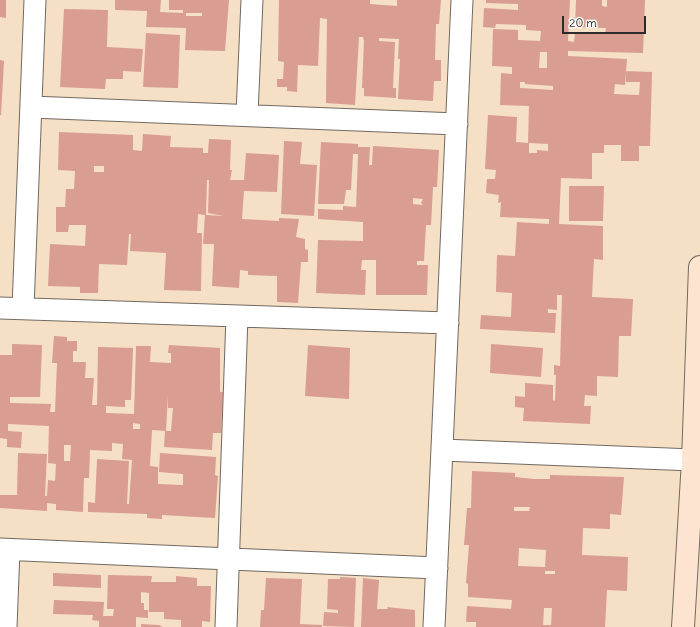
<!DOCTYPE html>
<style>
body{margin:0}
#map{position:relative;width:700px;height:627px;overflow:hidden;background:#f5dfc5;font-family:Delius,sans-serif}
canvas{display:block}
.scale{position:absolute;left:562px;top:16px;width:84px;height:18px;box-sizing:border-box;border:2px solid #2b2b2b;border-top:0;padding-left:5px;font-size:12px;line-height:14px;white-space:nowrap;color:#2b2b2b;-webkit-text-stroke:3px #fdfcf7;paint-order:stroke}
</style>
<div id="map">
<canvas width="700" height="627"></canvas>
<div class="scale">20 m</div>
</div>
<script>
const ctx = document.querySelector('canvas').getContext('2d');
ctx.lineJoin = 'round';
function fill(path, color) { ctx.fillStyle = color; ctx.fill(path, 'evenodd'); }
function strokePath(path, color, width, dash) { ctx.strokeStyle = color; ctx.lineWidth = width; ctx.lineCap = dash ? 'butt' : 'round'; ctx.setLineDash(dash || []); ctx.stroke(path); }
const building = new Path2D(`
 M0,0h6v18l-6,-1z
 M115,0h46l-1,12 23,1v-3h-14v-10h60l-4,51 -40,-1 1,-22 -40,-1 1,-16 -32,-1zM186,13h16v3h-16z
 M279,0h91v4l27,2v-6h44l-2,24h-3l-1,36h6v21h-7l-1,20 -35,-2 2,-40h-2l1,-20 -20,-1v3l16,1 -2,46h3v10l-32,-2v-8h-2l2,-47 -1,-4h-4l-4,68 -29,-2 1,-84 -7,-1 -2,48 -20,-1 -1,27 -10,-1v-4h-10v-8h6l1,-17 -6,-1z
 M486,0h84l-2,41 6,1 1,-9 30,1 1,-6 -31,-1 1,-27h26v6l5,1v-7h38l-2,53 -75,-2v5l59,3 -2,26 -10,-1 -1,10 25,1 1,-13h-14v-11l26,1 -2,74h-11v15h-18v-16h-17v8h-12v26l-31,-1 -2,46 44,2v34l-9,-1 -2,38 41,2 -2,37h-12l-1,41 -21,-1v20l-12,-1 -1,11h7l-1,18 -67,-3 1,-13 -9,-1v-11l10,1v-14l28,2v15l2,1 1,-26h-2v-10l6,1 2,-71h-5v15l-9,-1v4h8l-1,20 -75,-4 1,-14 30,2 1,-24 -16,-1 1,-37 18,1 2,-34 32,2v-5l-49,-2 1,-15 -3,1 1,-8 -13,-2 1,-14h8l1,-9 -11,-1 3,-54 29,2 -1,25 12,1 1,-37 -29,-1 1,-32 11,1v-7l-20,-1 1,-37 25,1v10l22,1 1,-10 -15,-1v-5l-30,-1 -1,4 -12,-1 1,-19 34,2v-6l-32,-1zM540,52h7v16h-8zM520,82h5v2l28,2v4l-33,-2zM529,143l19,1v7l-11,-1v3h-8z
 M64,9l44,1 -1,37 36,2 -2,23 -18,-1v8h-17l-1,10 -45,-2z
 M146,33l34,2 -2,53 -35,-1z
 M0,60l4,1 -3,54h-1z
 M59,132l74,3v15l9,1 1,-17 28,2 -1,11 33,1v5h5l1,-14 22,1 -1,30h2l-2,10h14l2,-27 33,2 -2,37 -33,-1 -2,28 37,2v-3l20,1 -3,18 9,2v10l3,1v12h-7l-3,41 -21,-1v-26l-29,-1v-4l-8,-1 -1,18 -27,-2 2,-42h-11l2,-29 -7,-1 -1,19h5l-1,58 -37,-1 2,-37 -36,-2 1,-17h-2l-2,31 -28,-1 -1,29h-18v-6l-32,-1 2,-42 35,2 1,-21h-17l-1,7h-12v-25h9l1,-18h8l1,-18 -17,-1zM94,166h10v6h-10zM207,180h2l-1,33 16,3 -18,-1z
 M284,141l18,1 -2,22 17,1 -3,51 -33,-2z
 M321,142l37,2v3h12l-1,18h3l1,-19 66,4 -2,37h-4l-2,38h-5l-2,36h-7v4h11l-1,30h-51v-35h-14l-1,10h5l-1,25 -49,-2 2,-53 45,1v-19l-45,-3v-10l25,1v-4l13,1 1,-24 1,-29h-5l-2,36h-5l-2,14h-26zM413,198l10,1 -2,4 2,2 -10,-1z
 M569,186h35l-1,35h-34z
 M54,336l13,1v4h10v10h-4v11h13l-1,16h9l-2,27h5l1,-58 35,1 -2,52h-6v7l-19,-1v7l28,1 2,-68h15l-1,16 21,1v-10h-3l1,-8 51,3v44h3l-2,41h-8l-1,17 -48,-3 1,-16h6l2,-23h-5v-13l-2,36 -14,-1 -2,36 8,1v17l25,1v-11l-24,-2 1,-19 56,4 -1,18 3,1 -3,42 -53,-3v4l-15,-1v-4l-59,-2v-10l7,1 2,-44 32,2 -2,43h2l3,-44 -10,-1 1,-15 -11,-1v8l-22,-1 -1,28h-5l-1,34 -27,-2v-6l-9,-1v8l-47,-3v-13h17l1,-42 29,1 -2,42h2l1,-16 7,1 1,-17 -8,-1 1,-37 -41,-2v7l14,1 -1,16 -14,-1v-8l-7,-1v-83h12v-11l30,1 -2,52h-30v6l41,1 -1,8h5l2,-49h-5zM133,423l7,1v5h-7zM64,445h7l-1,16h-6z
 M491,344l52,4 -2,29 -51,-4z
 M308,345l42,3 -1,51 -44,-3z
 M472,471l43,2v4l19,2h16v-4l74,2 -3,38 -11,-1v15l-27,-1 -1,27 46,2 -1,34 -20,-1 -2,37h-129v-5h-10l1,-16 44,3 1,-9 -44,-3v-13l-2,-1 3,-38h-5l3,-37h4zM514,507h16l-1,4h-15zM519,548l27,2 -1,17 -27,-1zM545,571h10v3h-10zM544,608h8l-1,17h-8z
 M53,573l48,2v13l-48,-2z
 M108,575l44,1 -1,6h25v-6l21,2v8h14l-1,36 -8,-1v6h-21v-7l-17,-1v-7h-15v-19l-8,-1v11h3v7h4v8l-12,-1v10h-37v-6l-7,-1 1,-5 -40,-1 1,-14 50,2 -1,14h10l1,-7h-7z
 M340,577l16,1 -2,49 -31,-1 1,-14 14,1v-3l-11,-1 1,-30h12z
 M266,578l36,1 -2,45 22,1v2h-62l1,-17h3z
 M363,578l16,2 -2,29h11l-1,-2 28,3v17h-54z
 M141,624l18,1 4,2h-22z`);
const street = new Path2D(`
 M31,107l426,17
 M247,114l5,-114
 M0,308l448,15
 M23,308l12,-308
 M442,450l251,10
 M0,549l437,19
 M6,627l3,-77
 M226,627l11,-311
 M434,627l28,-627`);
const secondary = new Path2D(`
 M683,627l10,-167 7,-193`);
fill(building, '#d99d91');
strokePath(street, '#726a61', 23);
strokePath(secondary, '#726a61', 24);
strokePath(street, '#fff', 21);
strokePath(secondary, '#fde4d0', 22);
</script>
